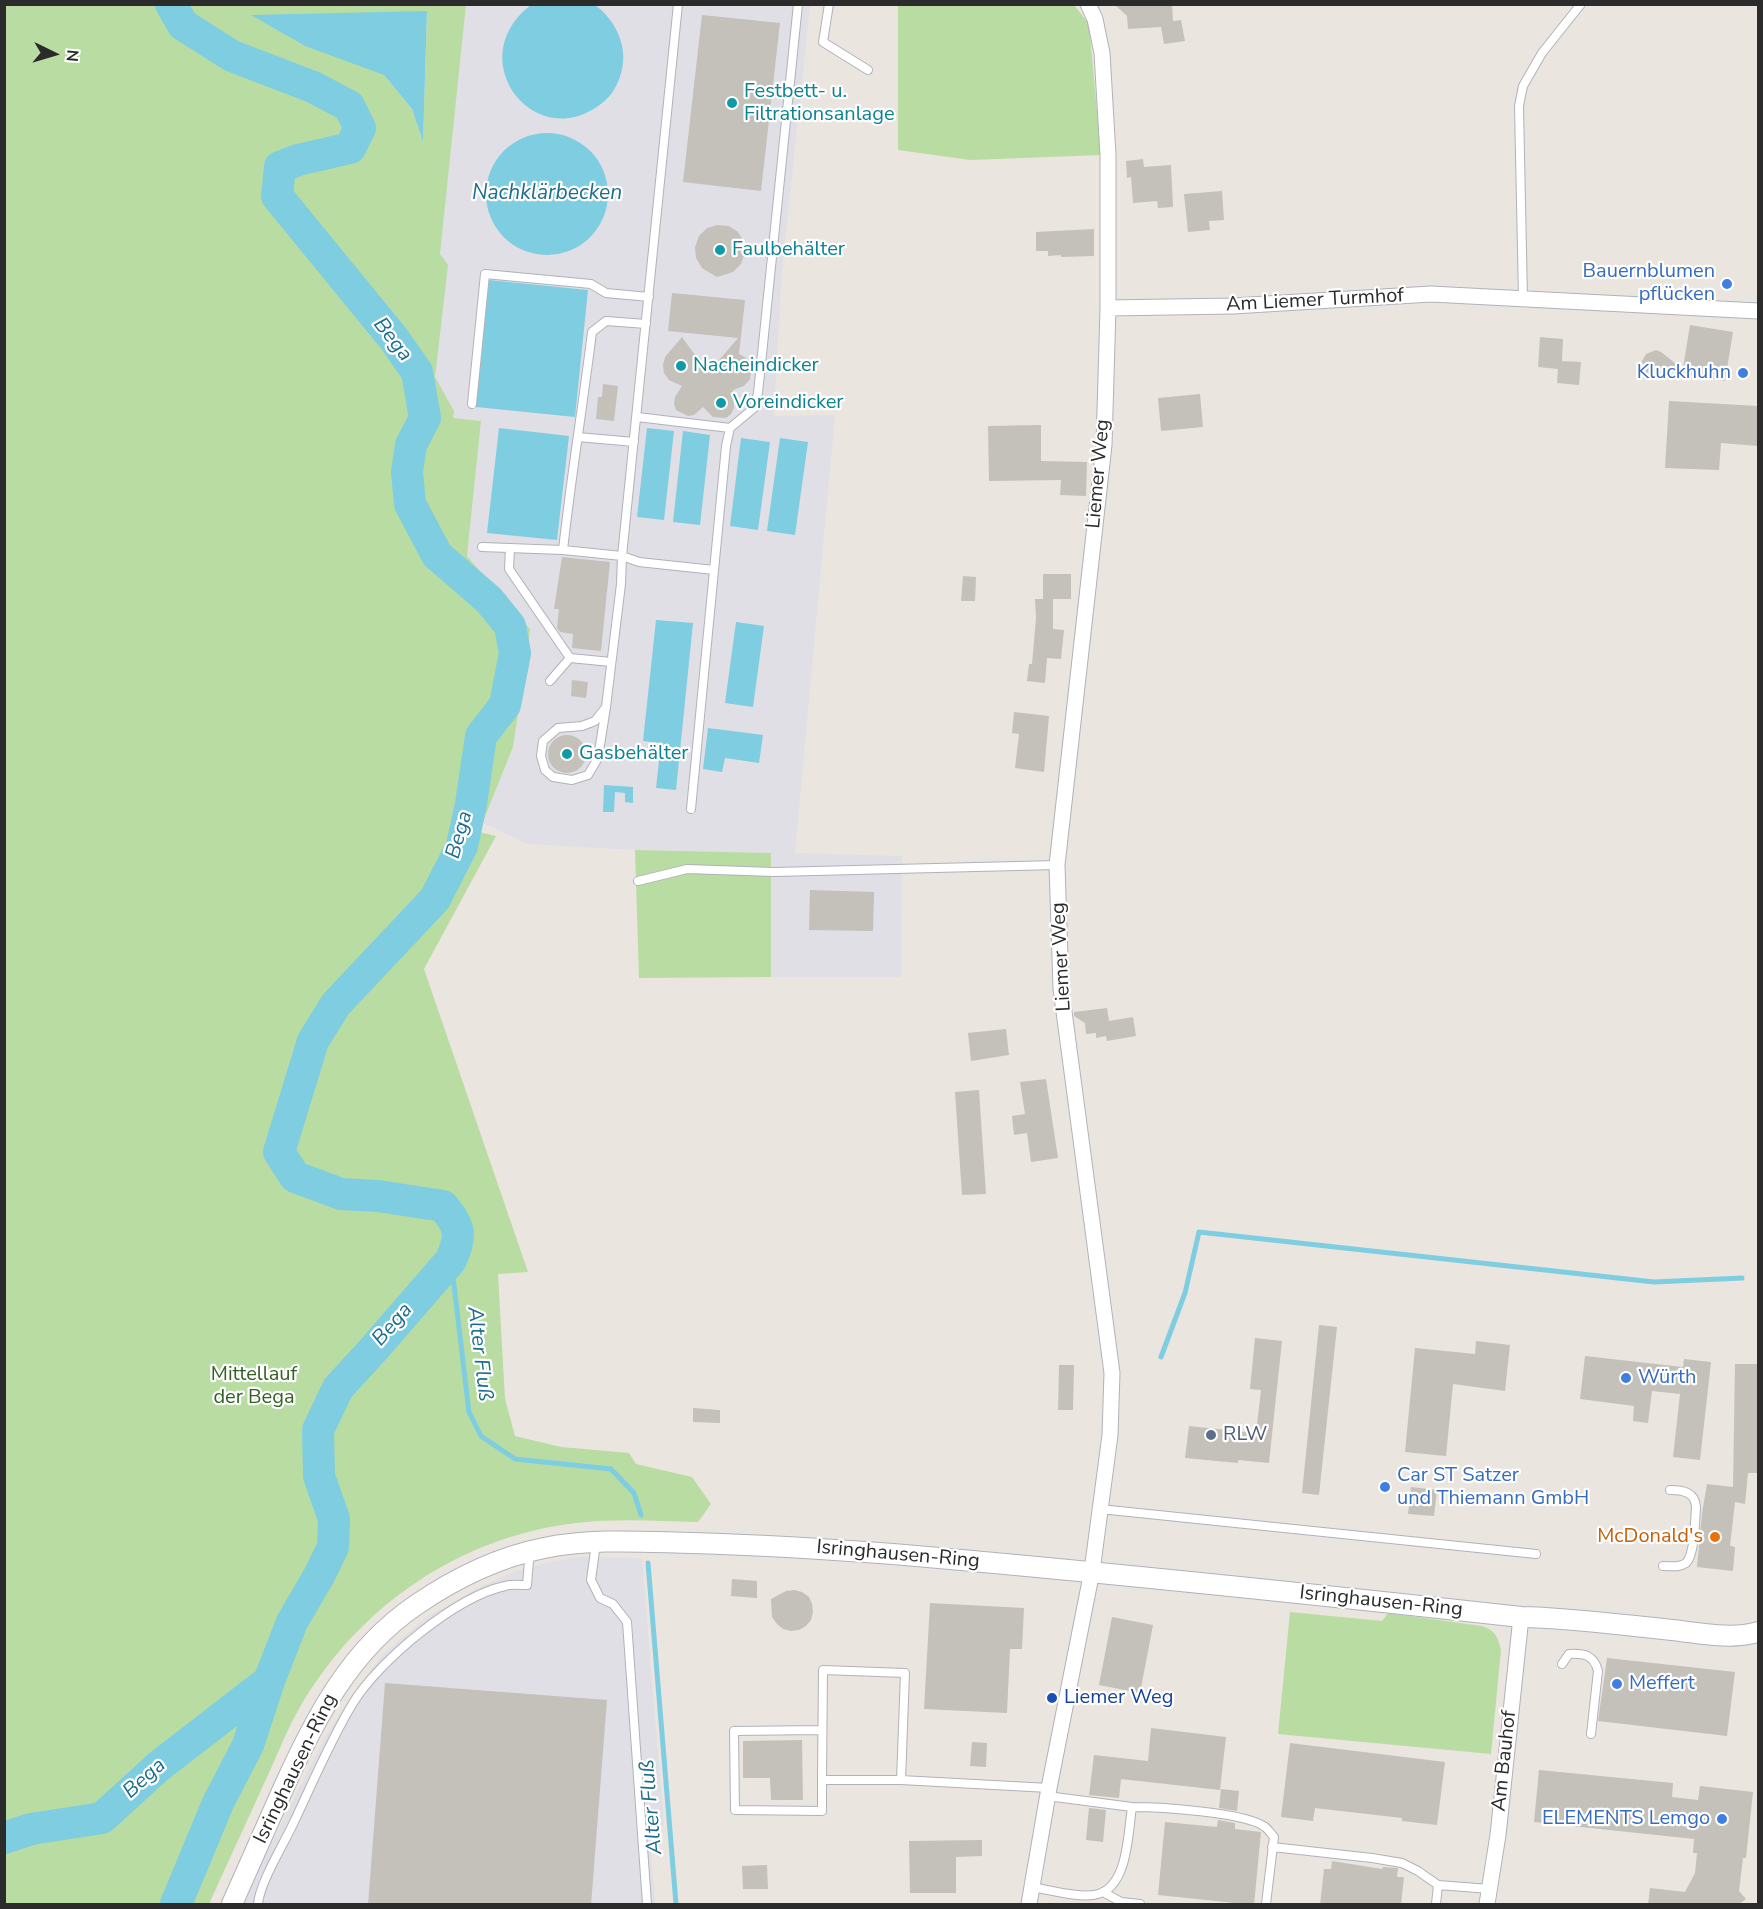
<!DOCTYPE html>
<meta charset="utf-8">
<style>
body{margin:0}
#map{position:relative;width:1763px;height:1909px;overflow:hidden;background:#ebe5df;font-family:"Nunito Sans",sans-serif}
canvas{display:block}
.frame{position:absolute;inset:0;border:6px solid #2b2b2b;pointer-events:none}
.north{position:absolute;left:24px;top:24px;width:60px;height:60px;-webkit-text-stroke:4px #fff;paint-order:stroke;rotate:95deg;font-size:16px;font-weight:700;line-height:24px;text-align:center;color:#2b2b2b}
.north::after{content:'';display:block;margin:auto;width:21px;height:27px;background:#2b2b2b;clip-path:polygon(50% 0,100% 100%,50% 72%,0 100%)}
</style>
<div id="map">
<canvas width="1763" height="1909"></canvas>
<div class="frame"></div>
<div class="north">N</div>
</div>
<script>
const ctx = document.querySelector('canvas').getContext('2d');
ctx.lineJoin = 'round';
function fill(path, color) { ctx.fillStyle = color; ctx.fill(path, 'evenodd'); }
function strokePath(path, color, width, dash) { ctx.strokeStyle = color; ctx.lineWidth = width; ctx.lineCap = dash ? 'butt' : 'round'; ctx.setLineDash(dash || []); ctx.stroke(path); }
function write(font, color, halo, rows, align = 'center') {
  ctx.font = font + ' "Nunito Sans",sans-serif'; ctx.lineWidth = 4.5; ctx.setLineDash([]); ctx.textBaseline = 'middle'; ctx.strokeStyle = halo; ctx.fillStyle = color; for (const [text, x, y, turn = 0] of rows) {
    ctx.save(); ctx.translate(x, y); ctx.rotate((+turn || 0) * Math.PI / 180); ctx.textAlign = isNaN(turn) ? turn : align; if (halo) ctx.strokeText(text, 0, 0); ctx.fillText(text, 0, 0); ctx.restore();
  }
}
const industrial = new Path2D(`
 M466,5h344l-28,265 -8,146 61,-1 -40,438 107,3 -1,121h-130v-124l-136,-3 -107,-6 -45,-21 30,-76 17,-118 -63,-73 14,-135 -58,-6z
 M579,1557l63,1 22,268 -15,2 6,76h-414l85,-169 23,-35 34,-46 44,-37 47,-27 39,-18 32,-9z`);
const green = new Path2D(`
 M5,5h461l-26,249 8,11 -13,112 19,34 -1,7 28,3 -14,135 63,73 -2,18 1,19 -10,41 -6,40 -34,85 17,4 -72,133 104,303 -30,2 7,125 10,37 46,11 68,6 7,11 56,13 19,27 -13,18c-41,-1 -81,-4 -122,1 -117,14 -217,83 -276,184 -13,22 -22,47 -33,70 -19,42 -39,85 -58,127h-204zM427,12l-4,127 -11,-30 -28,-34z
 M898,5h176l15,19 12,131 -131,5 -72,-10z
 M635,850l136,3v124l-132,1z
 M1290,1612l92,9 6,-8 94,13c13,4 16,11 19,24l-10,104 -213,-20z`);
const water = new Path2D(`
 M532,4c18,0 42,-3 60,0 5,2 10,6 14,11 18,20 23,47 10,71 -6,12 -15,19 -26,25 -62,34 -127,-55 -58,-107z
 M427,11l-4,130 -11,-32 -28,-34 -79,-29 -54,-31z
 M486 194a61 61 0 1 1 122 0a61 61 0 1 1-122 0Z
 M489,280l99,10 -13,127 -99,-10z
 M499,428l70,8 -12,104 -70,-7z
 M647,428l27,3 -10,89 -27,-3z
 M683,431l27,4 -10,90 -27,-3z
 M741,438l29,4 -12,88 -28,-4z
 M780,438l28,4 -13,93 -28,-4z
 M656,620l37,3 -17,167 -20,-2 5,-45 -18,-2z
 M736,622l28,4 -11,81 -28,-4z
 M708,728l55,7 -4,28 -34,-5 -3,14 -19,-3z
 M604,785l29,2v16l-8,-1v-9l-10,-1 -1,20h-11z`);
const stream = new Path2D(`
 M451,1260l18,152 12,24 34,23 96,10 23,24 7,22
 M1161,1357l24,-64 14,-61 455,50 88,-4
 M648,1563l28,341`);
const river = new Path2D(`
 M171,4l12,21 49,31 81,31 36,19 11,22 -10,20 -52,12 -18,7 -3,29 117,143 23,33 8,46 -14,27 -4,27 3,32 27,51 52,45 21,26 5,27 -10,52 -24,31 -10,68 -9,42 -27,53 -99,105 -23,37 -34,111 16,25 46,17 37,2 65,10c17,21 19,28 8,54l-79,91 -34,37 -20,42 1,46 15,43 -1,28 -13,27 -28,48 -23,59 -21,64 -30,58 -42,101
 M4,1838l27,-9 71,-11 57,-52 110,-85`);
const building = new Path2D(`
 M1114,4h58l1,17 8,-1 4,21 -21,3 -3,-17 -33,2 -1,-13z
 M702,15l78,8 -19,168 -78,-9z
 M1143,159l1,8 27,-2 2,42 -15,1 -1,-7 -24,2 -2,-26 -4,1 -1,-17z
 M1222,191l2,29 -15,1 1,9 -22,2 -4,-38z
 M717,225l12,1 9,6 6,10 1,11 -4,11 -8,8 -16,5 -15,-9 -6,-10 -1,-11 4,-11 8,-8z
 M1094,229v27l-33,1v-2l-13,1v-5h-12v-19z
 M672,293l73,7 -6,54 6,3 5,7 1,8 -1,7 -6,7 -11,4 1,18 -3,6 -5,4 -13,-1 -10,-10 -9,8 -6,1 -12,-6 -2,-6 1,-7 7,-11 -13,-6 -5,-7 -1,-8 2,-8 17,-20 26,36 30,-35 -70,-7z
 M1690,325l43,7 -8,49 -43,-7z
 M1540,337l23,2 -1,22 19,1 -2,23 -22,-2 1,-14 -20,-2z
 M1656,350l5,2 19,15 -21,11 -11,-1 -4,-4 -3,-10 5,-9z
 M603,384l15,2 -4,35 -18,-2 2,-22h4z
 M1200,394l3,33 -42,4 -3,-33z
 M1669,401l89,5v40l-37,-3 -2,27 -54,-2z
 M1041,425v36l46,1 -1,34 -26,-1 1,-15 -72,1 -1,-55z
 M562,557l48,5 -9,89 -29,-3 1,-14 -13,-2 -3,-4 2,-19h-5z
 M1043,574h28v25h-18v30l11,1 -3,29 -14,-1 -2,25 -18,-2 2,-17h3l4,-46 -1,-19h8z
 M963,576l13,1 -1,24h-14z
 M572,680l16,2 -2,16 -15,-2z
 M1014,712l35,4 -5,56 -29,-4 4,-34 -7,-1z
 M548 754a19 19 0 1 1 38 0a19 19 0 1 1-38 0Z
 M810,890l64,2 -1,39 -64,-1z
 M1107,1008l2,13 24,-4 3,19 -29,5 -1,-5 -10,2v-5l-10,1 -1,-11 -11,-7v-4z
 M1006,1029l3,26 -38,6 -3,-28z
 M1046,1079l12,79 -27,4 -4,-29 -13,2 -2,-19 13,-2 -5,-32z
 M979,1090l7,104 -24,1 -7,-103z
 M1319,1325l18,2 -18,168 -17,-2z
 M1255,1338l27,3 -13,122 -31,-3v3l-53,-5 4,-32 67,7 5,-43 -11,-1z
 M1476,1341l34,4 -5,46 -52,-7 -7,72 -41,-4 10,-104 60,6z
 M1585,1356l98,11 1,-8 27,3 -11,98 -27,-3 7,-63 -28,-3 -4,32 -15,-2 1,-15 -54,-7z
 M1735,1364h23v109h-10l-3,31 -10,-2 -5,44 5,1 -2,24 -36,-4 5,-54 5,-29 26,3z
 M1059,1365h15l-1,45h-15z
 M693,1408l27,2v13l-27,-1z
 M1411,1487l26,3 -3,26 -26,-2z
 M732,1579l25,2v17l-26,-2z
 M794,1590l8,2 7,5 3,7 1,8 -2,8 -5,6 -7,4 -8,1 -8,-2 -6,-5 -5,-7 -1,-18 15,-8z
 M930,1603l94,5 -2,41h-12l-3,64 -83,-4z
 M1112,1617l41,8 -13,68 -41,-8z
 M1607,1658l128,14 -8,64 -129,-15z
 M385,1683l222,17 -16,205h-223z
 M1151,1728l75,9 -6,53 -99,-11 -2,19 -30,-3 5,-40 54,6z
 M802,1740l1,60h-32l-1,-22h-27v-37z
 M972,1742l15,1 -1,24 -16,-1z
 M1290,1743l155,19 -8,63 -35,-4v-3l-87,-10 -2,13 -32,-4z
 M1539,1770l134,13 -1,14 26,3 2,-14 53,6 -7,66h-3l-4,33 7,8 -8,6h-90l2,-17 35,4 10,-19 2,-20h-4l1,-14 -160,-17z
 M1221,1789l18,2 -2,20 -18,-3z
 M1089,1808l17,2 -3,32 -17,-2z
 M1218,1820l17,3v6l26,3 -7,73 -96,-10 7,-73 52,5z
 M982,1840v16l-26,1v36h-46l-1,-52z
 M1332,1861l50,8 1,-2 15,1 -1,9h7l-3,28h-81l4,-36h7z
 M767,1865l1,24h-25l-1,-23z`);
const service = new Path2D(`
 M829,4l-6,38 45,28
 M1523,299l-4,-193 4,-20 19,-33 39,-49
 M472,404l13,-130 106,10 15,9 43,4
 M637,417l93,11
 M578,437l56,5
 M482,547l81,3 59,6 17,6 75,8
 M510,548l-1,21 61,89
 M563,550c8,-73 20,-145 29,-218l14,-11 40,3
 M550,681l20,-23 41,4
 M606,707l-11,14 -13,5 -24,2 -15,13 -2,15 4,14 8,7 19,3 16,-5 10,-17 8,-51 15,-123 1,-28 56,-552
 M691,809l35,-363 4,-18 24,-20 4,-15 40,-389
 M638,881l49,-12 87,3 283,-7
 M1100,1509l436,45
 M596,1543l-5,37 9,18 13,6 14,18 20,282
 M1663,1566c7,0 16,2 23,-3 9,-8 9,-44 10,-56 -1,-15 -13,-17 -26,-17
 M1562,1664l7,-10c15,-1 25,1 29,17l-7,63
 M822,1730l-88,1 1,79 87,1v-31
 M901,1780l4,-107 -82,-3 -1,110h79l148,8
 M1132,1807c26,0 113,5 133,20 3,2 6,7 9,10l-8,67
 M1272,1847l100,11 30,5 16,8 20,14
 M1032,1887c17,3 50,12 66,7 30,-8 30,-61 34,-87l-85,-11
 M1103,1892l18,10 19,2
 M258,1904c2,-22 26,-60 36,-82 19,-40 36,-81 59,-119 26,-42 102,-106 152,-117 7,-2 15,-1 22,-1l2,-24 -3,-8
 M1436,1904l2,-19 52,4`);
const minor = new Path2D(`
 M1108,308l125,-2 198,-12 327,17
 M1029,1904l20,-116 43,-217 18,-136 2,-62 -51,-384 -4,-124 47,-420 4,-137v-153l-6,-102 -7,-34 -7,-15
 M1487,1904l11,-69 23,-218`);
const tertiary = new Path2D(`
 M232,1904c17,-38 34,-77 51,-115 32,-71 67,-139 133,-184 38,-26 83,-48 128,-57 49,-10 100,-6 149,-5 67,2 133,6 200,11 210,18 419,40 628,63 51,1 101,8 151,13 28,3 59,10 86,2`);
const markers = [
 [732,103,6,"#0f9aa8"],
 [720,250,6,"#0f9aa8"],
 [1727,284,6,"#3f7fe0"],
 [681,366,6,"#0f9aa8"],
 [1743,373,6,"#3f7fe0"],
 [721,403,6,"#0f9aa8"],
 [567,754,6,"#0f9aa8"],
 [1626,1378,6,"#3f7fe0"],
 [1211,1435,6,"#5c6f8a"],
 [1385,1487,6,"#3f7fe0"],
 [1715,1537,6,"#e8710a"],
 [1617,1684,6,"#3f7fe0"],
 [1052,1698,6,"#1a4fb4"],
 [1722,1819,6,"#3f7fe0"]
];
const cultureNames = [
 ["Festbett- u.",744,92],
 ["Filtrationsanlage",744,115],
 ["Faulbehälter",732,250],
 ["Nacheindicker",693,366],
 ["Voreindicker",733,403],
 ["Gasbehälter",579,754]
];
const shopNames = [
 ["Bauernblumen",1715,272],
 ["pflücken",1715,295],
 ["Kluckhuhn",1731,373],
 ["Würth",1638,1378,"left"],
 ["Car ST Satzer",1397,1476,"left"],
 ["und Thiemann GmbH",1397,1499,"left"],
 ["Meffert",1629,1684,"left"],
 ["ELEMENTS Lemgo",1710,1819]
];
const streetNames = [
 ["Am Liemer Turmhof",1315,301,-3],
 ["Liemer Weg",1099,474,-85],
 ["Liemer Weg",1062,957,-93],
 ["Isringhausen-Ring",898,1555,5],
 ["Isringhausen-Ring",1381,1602,6],
 ["Am Bauhof",1505,1761,-84],
 ["Isringhausen-Ring",296,1769,-64]
];
const parkNames = [
 ["Mittellauf",254,1375],
 ["der Bega",254,1398]
];
const serviceNames = [
 ["RLW",1223,1435]
];
const foodNames = [
 ["McDonald's",1703,1537]
];
const transitNames = [
 ["Liemer Weg",1064,1698]
];
const waterNames = [
 ["Nachklärbecken",547,194],
 ["Bega",392,340,52],
 ["Bega",460,835,-74],
 ["Bega",393,1325,-49],
 ["Alter Fluß",479,1354,83],
 ["Bega",145,1779,-42],
 ["Alter Fluß",652,1807,-95]
];
fill(industrial, '#e0dfe5');
fill(green, '#b9dca2');
fill(water, '#7fcde1');
strokePath(stream, '#7fcde1', 5);
strokePath(river, '#7fcde1', 32);
fill(building, '#c4c0ba');
strokePath(service, '#b0b2ba', 10);
strokePath(minor, '#b0b2ba', 17);
strokePath(tertiary, '#b0b2ba', 22);
strokePath(service, '#fff', 8);
strokePath(minor, '#fff', 15);
strokePath(tertiary, '#fff', 20);
for (const [x, y, r, color] of markers) { const dot = new Path2D(); dot.arc(x, y, r, 0, 2 * Math.PI); ctx.fillStyle = color; ctx.fill(dot); strokePath(dot, '#fff', 2); }
write('20px', '#0d838f', '#fff', cultureNames, 'left');
write('20px', '#366cbe', '#fff', shopNames, 'right');
write('20px', '#2b2b2b', '#fff', streetNames);
write('20px', '#336123', '#fff', parkNames);
write('20px', '#4e5e75', '#fff', serviceNames, 'left');
write('20px', '#c56008', '#fff', foodNames, 'right');
write('20px', '#164399', '#fff', transitNames, 'left');
write('italic 21px', '#1d6d8e', '#fff', waterNames);
</script>
